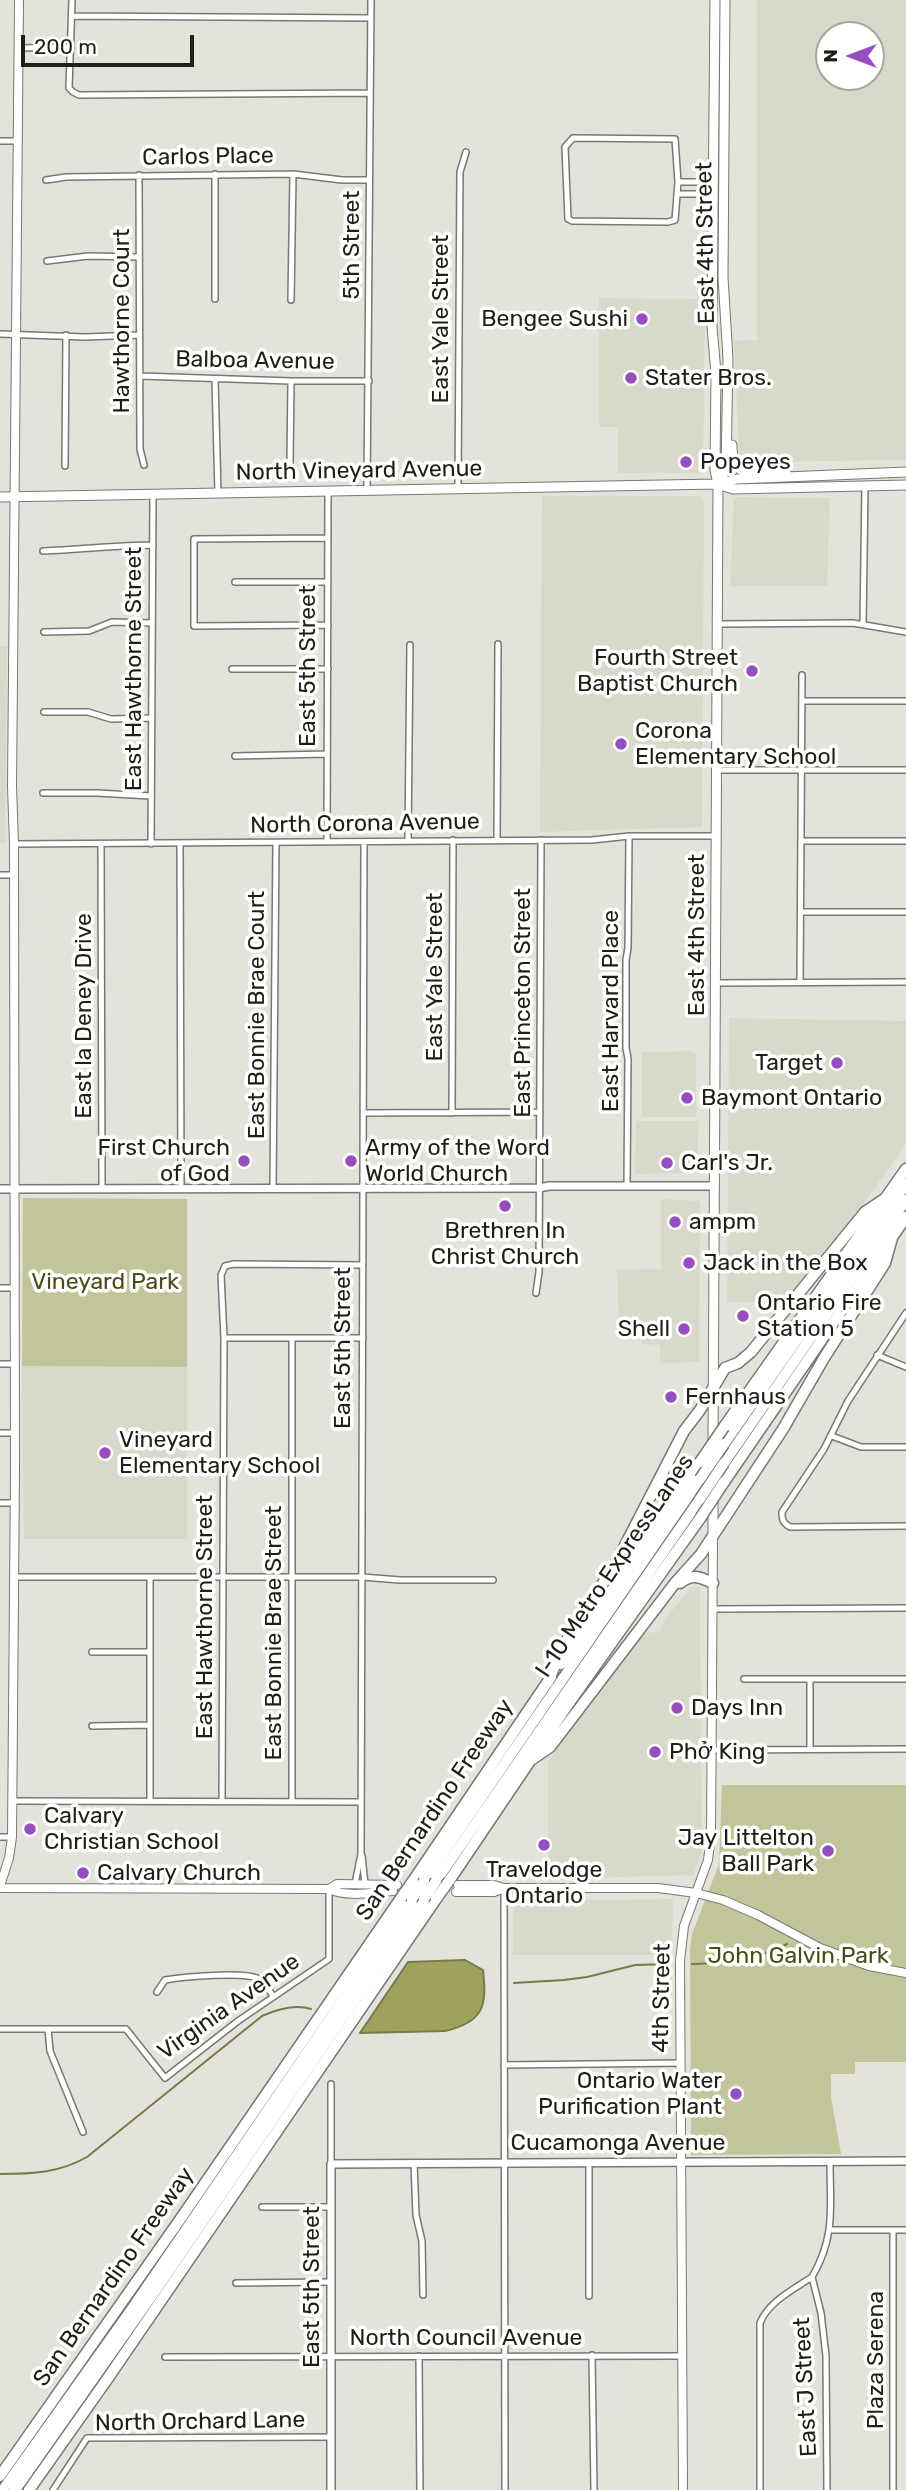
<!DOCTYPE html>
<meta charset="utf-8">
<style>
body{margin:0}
#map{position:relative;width:906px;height:2490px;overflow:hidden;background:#e3e3dc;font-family:Rubik,sans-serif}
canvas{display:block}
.north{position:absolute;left:815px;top:21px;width:70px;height:70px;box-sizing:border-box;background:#fffffe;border:2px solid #a5a5a3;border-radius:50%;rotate:270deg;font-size:19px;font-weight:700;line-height:28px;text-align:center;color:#1e1e1b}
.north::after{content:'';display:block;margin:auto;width:24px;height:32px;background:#954dc1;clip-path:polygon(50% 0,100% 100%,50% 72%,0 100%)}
.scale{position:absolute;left:21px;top:35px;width:173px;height:32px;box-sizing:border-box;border:4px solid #1e1e1b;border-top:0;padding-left:9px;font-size:21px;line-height:24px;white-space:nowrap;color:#1e1e1b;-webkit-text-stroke:5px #fffffe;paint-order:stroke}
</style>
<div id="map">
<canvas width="906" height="2490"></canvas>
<div class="north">N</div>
<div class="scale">200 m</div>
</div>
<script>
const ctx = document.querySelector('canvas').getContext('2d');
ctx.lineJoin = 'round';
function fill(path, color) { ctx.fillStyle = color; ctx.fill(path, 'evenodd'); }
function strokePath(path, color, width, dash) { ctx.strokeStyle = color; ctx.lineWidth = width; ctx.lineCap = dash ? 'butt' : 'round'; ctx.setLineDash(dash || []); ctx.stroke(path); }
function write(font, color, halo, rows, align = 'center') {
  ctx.font = font + ' Rubik,sans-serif'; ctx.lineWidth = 7; ctx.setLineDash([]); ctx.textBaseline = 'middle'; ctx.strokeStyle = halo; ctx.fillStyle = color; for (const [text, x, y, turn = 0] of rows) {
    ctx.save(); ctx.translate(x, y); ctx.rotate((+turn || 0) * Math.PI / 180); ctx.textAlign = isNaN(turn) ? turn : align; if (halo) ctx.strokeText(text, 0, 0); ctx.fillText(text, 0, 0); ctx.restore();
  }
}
const built = new Path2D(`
 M757,0h149v460l-155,2 -5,-1 -7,-7 -5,-113 23,-1zM829,35h42v42h-42z
 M599,298l106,1 -2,174h-85v-46h-19z
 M542,496h158l4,5 -2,326 -162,5z
 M737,497l93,1 -3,88h-97l4,-86z
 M0,646h7l-2,197h-5z
 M729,1018l177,3v123l-49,69 -75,90 -55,-1z
 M693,1051l3,3v63h-54v-65z
 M636,1121h63l-3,52 -61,1z
 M661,1199l39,2 -1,161 -39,1v-18l-18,-1v-13h-23l-2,-61 44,-1z
 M22,1366l165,1v172h-163z
 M692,1587h8v16l2,250 -9,22 -145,4v-118l95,-127 18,-3 2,-10z
 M673,1899l-1,56h-159v-54z`);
const green = new Path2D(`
 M23,1198l164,1v168l-165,-1z
 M722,1785h184v277h-51v12h-24v23l10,57 -150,1 -1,-206 2,-15 27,-70z`);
const water = new Path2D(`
 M465,1960l18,10c4,36 1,52 -38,61l-85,2 48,-71z`);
const stream = new Path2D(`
 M692,1964c40,-1 58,-2 95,-20
 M514,1983l50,-3 23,-3 48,-12 34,-1
 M0,2174c32,0 59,-1 87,-17l175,-141c16,-7 33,-12 49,-7`);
const minor = new Path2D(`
 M72,0l-3,88 4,4 6,3 291,-2
 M72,16l299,2
 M19,48l52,-1
 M573,138l102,1 3,43 -3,38 -7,2 -96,-1 -4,-2 -3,-72z
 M0,141h18
 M139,175l1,274 4,16
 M46,180l20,-3 227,-3 49,6h27
 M678,182h36
 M678,194h35
 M47,261l41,-5 51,1
 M215,299v-125
 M291,300l2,-126
 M0,334l85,3 54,-2
 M140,376l151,5h78
 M215,379l3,115
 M290,463l1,-82
 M65,466l1,-131
 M458,488l2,-316 6,-20
 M367,489l4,-489
 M43,551c37,-1 73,-6 110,-6
 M235,582h93
 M718,624l135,-1 53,9
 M863,624l2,-138
 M328,625l-134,1v-87l134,-1
 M44,632l45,-1 23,-9 40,1
 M232,669h96
 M802,701h104
 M44,712h44l23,7 41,-1
 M235,756l92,-2
 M717,770h189
 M43,793h54l54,3
 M497,840l1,-196
 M408,841l2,-196
 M802,841h104
 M327,842l1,-352
 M180,843l1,345
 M14,844l578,-4 37,-4h87
 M101,844l1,345
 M151,844l2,-349
 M0,875h14
 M802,912h104
 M800,982l2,-307
 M716,983l190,-1
 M363,1113l177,-1
 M452,1113l1,-273
 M627,1186l1,-127 -2,-11v-88l2,-12 1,-112
 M273,1188l3,-345
 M0,1288h15
 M536,1293l3,-21 2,-432
 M906,1313l-58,88 -24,48 -42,63c0,8 1,11 8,15l116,-1
 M224,1338h139
 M877,1355l29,12
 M0,1364h15
 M0,1433h15
 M832,1436l29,11h45
 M0,1503h15
 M14,1577h348l38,3h93
 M150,1577v224
 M713,1609l193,-1
 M92,1652h58
 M744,1679h162
 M92,1726l58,-1
 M810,1749v-70
 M712,1750l194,-1
 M12,1801l349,1
 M222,1801l2,-463 -3,-63 4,-9 9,-2 129,1
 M292,1801v-463
 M0,1837h12
 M362,1856l3,28
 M355,1884l6,-30 3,-1012
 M504,1888l1,602
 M157,1992l8,-12c18,-3 80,-9 94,-1 6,3 10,11 14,17
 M0,2029h126l39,49 73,-57 91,-62v-70
 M48,2029l2,22 33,81
 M504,2065l176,-2
 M331,2084v80
 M414,2163l2,52 6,26 1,54
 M262,2207h69
 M830,2230h76
 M893,2230v260
 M236,2283l95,-1
 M589,2296v-134
 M592,2355l2,135
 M419,2356l1,134
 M165,2357l517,-1
 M53,2490l34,-52 243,-1
 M760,2490v-167c8,-21 34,-34 52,-46
 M827,2490l-1,-134 -5,-43 -9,-36c24,-41 18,-70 18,-116`);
const tertiary = new Path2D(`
 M0,1189c180,-2 359,1 539,-1l10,-2h165
 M331,2490v-326l575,-3`);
const secondary = new Path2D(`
 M458,1885h36l10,3h154l38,5 27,7 35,15 62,33 49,18 37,7
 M0,1886l9,-28 3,-21 3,-367 -1,-626 -2,-58 7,-786
 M0,1888l329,1c19,9 44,3 64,2
 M329,1889l8,-5 60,1
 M456,1892h38l10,-4
 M683,2490l-3,-529 4,-35 24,-66 3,-24 2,-301`);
const primary = new Path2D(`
 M732,445c0,11 1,18 9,25l45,3
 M718,484l8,-14 2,-111 -5,-82 2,-277
 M718,484l15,5 173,-4
 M0,497l718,-13 19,-5 169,-7
 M713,1443l5,-959 -3,-14 1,-97 -4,-46 3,-327
 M713,1499v36`);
const motorway = new Path2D(`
 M724,1427l182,-258
 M724,1444l182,-260
 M724,1463l182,-263
 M724,1482l182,-265
 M680,1583c12,-10 20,-6 33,0
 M561,1664l139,-202
 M548,1682l15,-36 53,-83 68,-132 16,-21 25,-42 13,-5 13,-11 114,-140 21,-14
 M531,1760l19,-13 125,-164 26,-29 82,-125 41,-71 61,-95 7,-25
 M413,1881l138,-204
 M424,1881l276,-402
 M436,1881l264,-382
 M449,1881l120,-178 132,-186
 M0,2476l179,-255 222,-323
 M3,2490l129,-181 280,-410
 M15,2490l142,-202 267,-389
 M29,2490l79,-112 328,-479`);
const motorwayBridge = new Path2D(`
 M700,1462l24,-35
 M700,1479l24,-35
 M700,1499l24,-36
 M701,1517l23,-35
 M401,1898l12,-17
 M412,1899l12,-18
 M424,1899l12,-18
 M436,1899l13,-18`);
const markers = [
 [642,319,7,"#954dc1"],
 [631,378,7,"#954dc1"],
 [686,462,7,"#954dc1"],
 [752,671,7,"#954dc1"],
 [621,744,7,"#954dc1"],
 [837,1063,7,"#954dc1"],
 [687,1098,7,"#954dc1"],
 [244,1161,7,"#954dc1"],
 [351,1161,7,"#954dc1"],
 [667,1163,7,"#954dc1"],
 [505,1206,7,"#954dc1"],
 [675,1222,7,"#954dc1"],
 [689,1263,7,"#954dc1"],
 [743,1316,7,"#954dc1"],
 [684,1329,7,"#954dc1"],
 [671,1397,7,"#954dc1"],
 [105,1453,7,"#954dc1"],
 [677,1708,7,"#954dc1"],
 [655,1752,7,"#954dc1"],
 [30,1829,7,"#954dc1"],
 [544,1845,7,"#954dc1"],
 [828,1851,7,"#954dc1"],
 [83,1873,7,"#954dc1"],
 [736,2094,7,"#954dc1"]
];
const streetNames = [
 ["Carlos Place",208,157,-1],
 ["East 4th Street",706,243,-91],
 ["5th Street",352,245,-90],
 ["East Yale Street",441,319,-90],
 ["Hawthorne Court",122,321,-90],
 ["Balboa Avenue",255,361,1],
 ["North Vineyard Avenue",359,471,-1],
 ["East 5th Street",308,666,-90],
 ["East Hawthorne Street",134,669,-90],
 ["North Corona Avenue",365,824,-1],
 ["East 4th Street",697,935,-90],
 ["East Yale Street",435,977,-90],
 ["East Princeton Street",523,1003,-90],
 ["East Harvard Place",611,1011,-90],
 ["East Bonnie Brae Court",257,1015,-90],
 ["East la Deney Drive",84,1016,-90],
 ["East 5th Street",343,1348,-90],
 ["I-10 Metro ExpressLanes",615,1566,-56],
 ["East Hawthorne Street",205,1617,-90],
 ["East Bonnie Brae Street",274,1633,-90],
 ["San Bernardino Freeway",435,1810,-56],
 ["4th Street",662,1998,-89],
 ["Virginia Avenue",229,2007,-35],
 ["Cucamonga Avenue",618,2143],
 ["San Bernardino Freeway",114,2277,-55],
 ["East 5th Street",312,2287,-90],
 ["North Council Avenue",466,2338],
 ["Plaza Serena",876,2360,-90],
 ["East J Street",806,2387,-93],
 ["North Orchard Lane",200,2422,-1]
];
const poiNames = [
 ["Bengee Sushi",628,319,"right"],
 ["Stater Bros.",645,378],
 ["Popeyes",700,462],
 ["Fourth Street",738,658,"right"],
 ["Baptist Church",738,684,"right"],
 ["Corona",635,731],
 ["Elementary School",635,757],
 ["Target",823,1063,"right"],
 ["Baymont Ontario",701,1098],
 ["First Church",230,1148,"right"],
 ["of God",230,1174,"right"],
 ["Army of the Word",365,1148],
 ["World Church",365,1174],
 ["Carl's Jr.",681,1163],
 ["ampm",689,1222],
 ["Brethren In",505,1231,"center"],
 ["Christ Church",505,1257,"center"],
 ["Jack in the Box",703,1263],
 ["Ontario Fire",757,1303],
 ["Station 5",757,1329],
 ["Shell",670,1329,"right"],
 ["Fernhaus",685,1397],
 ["Vineyard",119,1440],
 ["Elementary School",119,1466],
 ["Days Inn",691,1708],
 ["Phở King",669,1752],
 ["Calvary",44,1816],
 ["Christian School",44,1842],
 ["Jay Littelton",814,1838,"right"],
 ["Ball Park",814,1864,"right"],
 ["Travelodge",544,1870,"center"],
 ["Ontario",544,1896,"center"],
 ["Calvary Church",97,1873],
 ["Ontario Water",722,2081,"right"],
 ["Purification Plant",722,2107,"right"]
];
const parkNames = [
 ["Vineyard Park",105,1282],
 ["John Galvin Park",798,1956]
];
fill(built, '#d8d9ca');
fill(green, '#c2c59a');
fill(water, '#9fa25c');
strokePath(water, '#787a48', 2);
strokePath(stream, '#787a48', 2);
strokePath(minor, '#787973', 8);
strokePath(tertiary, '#787973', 10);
strokePath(secondary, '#787973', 10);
strokePath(primary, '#787973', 11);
strokePath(motorway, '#787973', 13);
strokePath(minor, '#fff', 5);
strokePath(tertiary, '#fff', 7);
strokePath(secondary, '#fff', 8);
strokePath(primary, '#fff', 9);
strokePath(motorway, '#fff', 10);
strokePath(motorwayBridge, '#787973', 13, []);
strokePath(motorwayBridge, '#fff', 10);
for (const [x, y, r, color] of markers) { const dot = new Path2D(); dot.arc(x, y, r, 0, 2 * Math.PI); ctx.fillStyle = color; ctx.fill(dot); strokePath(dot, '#fffffe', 2.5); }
write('23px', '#1e1e1b', '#fffffe', streetNames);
write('23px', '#1e1e1b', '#fffffe', poiNames, 'left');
write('23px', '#4a4c17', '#fffffe', parkNames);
</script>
